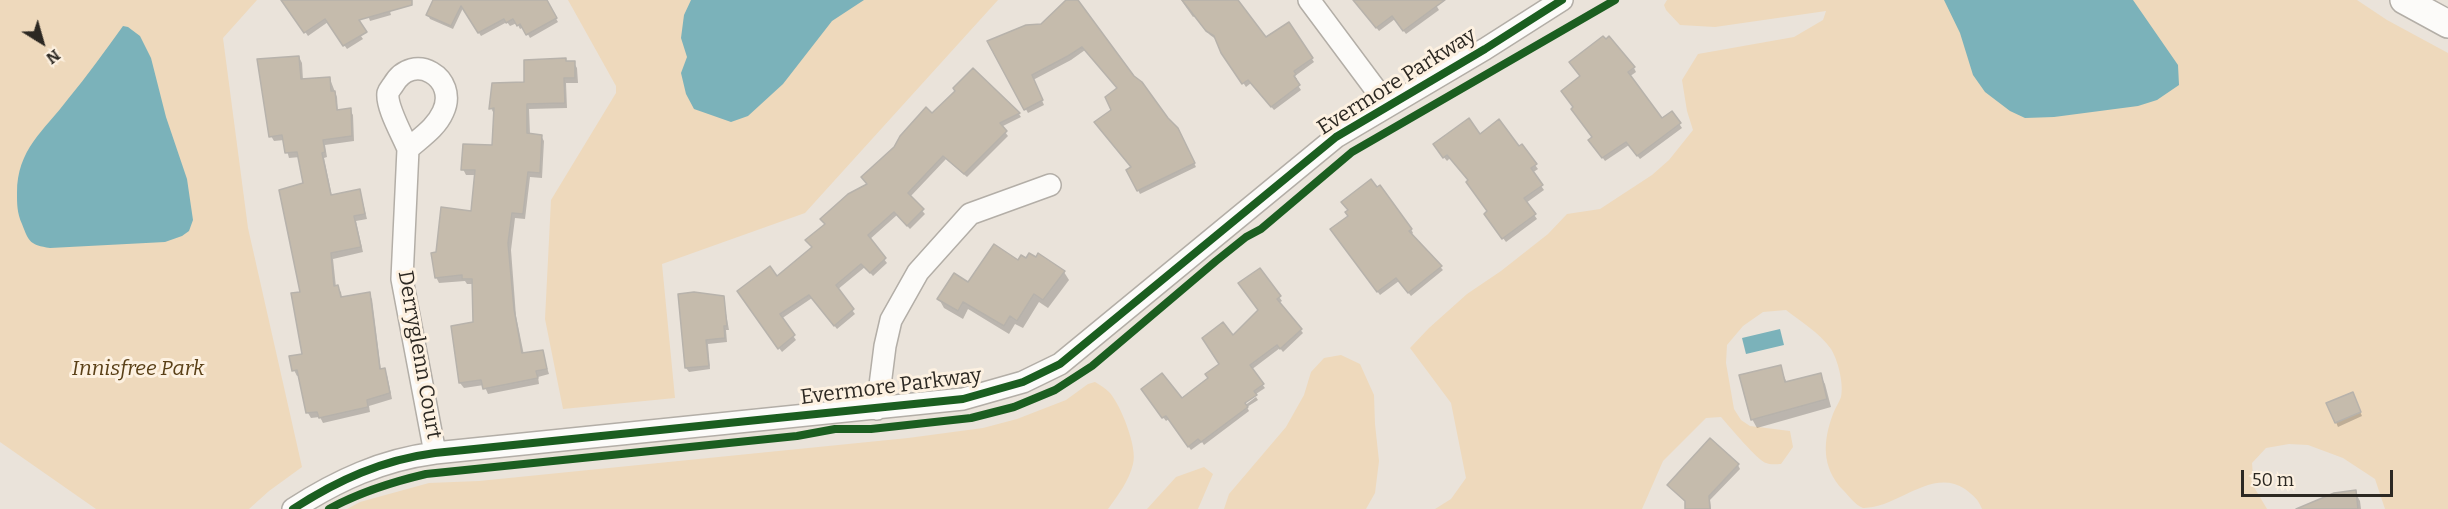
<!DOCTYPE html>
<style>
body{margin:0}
#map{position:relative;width:2448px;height:509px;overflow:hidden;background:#eae3da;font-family:Bitter,serif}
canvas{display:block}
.north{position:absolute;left:12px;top:12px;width:60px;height:60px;-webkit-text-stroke:4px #fdf1e1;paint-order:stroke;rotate:143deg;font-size:16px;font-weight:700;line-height:24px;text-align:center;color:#2c2822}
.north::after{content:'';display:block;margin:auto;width:21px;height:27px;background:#2c2822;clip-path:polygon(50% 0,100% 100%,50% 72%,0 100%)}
.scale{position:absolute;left:2241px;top:470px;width:152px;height:27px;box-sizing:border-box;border:3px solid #2c2822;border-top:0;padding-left:8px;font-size:18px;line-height:21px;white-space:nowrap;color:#2c2822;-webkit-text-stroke:4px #fdf1e1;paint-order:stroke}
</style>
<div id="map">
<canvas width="2448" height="509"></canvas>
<div class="north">N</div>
<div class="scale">50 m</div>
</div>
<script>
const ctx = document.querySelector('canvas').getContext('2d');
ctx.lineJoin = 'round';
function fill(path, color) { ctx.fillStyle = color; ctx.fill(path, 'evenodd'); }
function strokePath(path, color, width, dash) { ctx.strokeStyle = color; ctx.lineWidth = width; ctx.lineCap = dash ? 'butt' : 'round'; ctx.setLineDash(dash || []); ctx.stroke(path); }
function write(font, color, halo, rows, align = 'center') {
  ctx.font = font + ' Bitter,serif'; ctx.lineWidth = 6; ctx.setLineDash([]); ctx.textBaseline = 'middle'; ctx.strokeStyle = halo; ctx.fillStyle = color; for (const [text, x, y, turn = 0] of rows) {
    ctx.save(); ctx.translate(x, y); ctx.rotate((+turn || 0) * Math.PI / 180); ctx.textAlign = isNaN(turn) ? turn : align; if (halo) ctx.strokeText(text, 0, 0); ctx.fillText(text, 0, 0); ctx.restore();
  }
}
const green = new Path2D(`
 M0,0h257l-34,38 25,190 54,239 -33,24 -20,18h-153l-96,-67z
 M568,0h430l-193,213 -143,51 13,134 -112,11 -18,-90 6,-119 65,-107v-7z
 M1667,0h690l30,20 61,33v456h-63l-10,-30 -32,-21 -35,-13 -19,-1 -23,4 -14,15 2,24 13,22h-285c-4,-10 -8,-13 -17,-20 -34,-22 -68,20 -102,19 -8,-3 -15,-13 -20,-18 -22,-23 -20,-49 -10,-76 2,-6 6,-11 8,-17 3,-13 -3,-37 -10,-48 -11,-16 -31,-28 -45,-39l-23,2 -20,14 -16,19 -1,18 8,46 7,11 9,6 40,5 3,16 -12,17c-4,0 -11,1 -15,-1 -8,-2 -37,-37 -45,-46l-15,1 -43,43 -21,48h-207l16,-10 15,-21 -15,-75 -41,-55 19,-20 38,-34 34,-23 47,-37 19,-20 33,-5 52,-34 17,-15 24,-30 -6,-19 -5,-31 16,-26 96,-17 29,-17 3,-9 -111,16 -35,-2 -14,-15 -2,-5z
 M1341,355l19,9 14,31 1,29 4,37 -4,32 -9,16h-142l5,-15 57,-67 18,-32 7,-23 13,-14z
 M1095,382c5,3 10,6 15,11 11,13 28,55 23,71 -4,17 -15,31 -25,45h-761l13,-7 69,-19 50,-2 429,-43 75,-10 34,-9 49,-19 22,-16z
 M1204,467l9,7 -15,35h-51l29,-32z`);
const water = new Path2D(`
 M691,0h173l-32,21 -49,63 -35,32 -17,6 -37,-13 -8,-15 -5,-21 6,-16 -6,-19 3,-23z
 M1944,0h189l45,65 1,20 -22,15 -19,6 -84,11 -29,1 -15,-7 -25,-19 -12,-17 -13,-42z
 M123,26l5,1 12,9 11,22 15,59 21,62 6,41 -4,11 -7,5 -17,6 -115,6c-20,-3 -21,-6 -28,-24 -5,-11 -5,-20 -5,-31 0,-44 27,-62 51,-94 19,-23 37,-48 55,-73z
 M1780,329l4,16 -38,9 -4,-16z`);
const shadow = new Path2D(`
 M284,0h52l27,39 -16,10 -19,-27 -20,14z
 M363,0h24l4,15 -21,6z
 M435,0h110l13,22 -28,16 -6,-11 -4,2 -3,-6 -7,3 -3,-4 -26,14 -18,-28 -10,21 -23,-10 -2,-4z
 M1068,0h8l57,77 47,56 16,34 -56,27 -12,-24 5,-2 -20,-58 6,-21 -34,-39 -14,10 -38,20 11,25 -16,8 -39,-71 52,-17z
 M1181,0h55l30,39 23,-15 25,38 -19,14 2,3 -2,2 6,9 -27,20 -23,-27 -5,4 -20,-30 -9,-17 -7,-5 -15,-19 -2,1z
 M1354,0h79l6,10 -33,24 -11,-15 -16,12z
 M299,57l3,6 1,17 27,-1 7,18 1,15 12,-2 3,5 1,26 -29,4 2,12 -3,1 8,38 28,-5 7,28 -11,2 7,31 -30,7 3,28 5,5 1,6 27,-4 3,5 9,71h3l3,5 5,24 -23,7 1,6 -47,11 -3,-6 -9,1 -3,-5 -8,-38 -3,1 -3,-6 10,-15 -2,-62 2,-109 -4,-27 -11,1 -5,-18 -10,1 -3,-5z
 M566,63h8l3,5 1,15h-12l1,25 -38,1 1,25 11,2 3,5 -2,37 -12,-1 -5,42 -10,-1 -4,32 5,66 8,39 18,-3 7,22 -11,3 1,7 -51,10 -4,-9 -20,3 -4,-5 15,-60 -1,-39h-7l-2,-3 -26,2 -3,-6 1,-23 35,-41 4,-38h-10l-3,-6 30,-22 1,-33 -3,-6 34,-25z
 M1634,68l2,4 -7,5 33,44 10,-8 10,15 -42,31 -11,-14 -24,16 -12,-17v-6l-20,-29z
 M1019,114l2,3 -20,10 7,9 -41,41 -21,-18 -36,38 15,17 -15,15 -13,-14 -28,25 18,23 -14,13 -8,-9 -28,23 18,24 -18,15 -25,-31 -31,21 15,21 -14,12 -41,-57 36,-17 36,-30 119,-133z
 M1479,136l40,13 16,16 3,4 -6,4 12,17 -18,13 11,16 -31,23 -18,-24 1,-6 -20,-31 -19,-23 -3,3 -10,-12z
 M1411,229l2,4 -2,2 32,35 -32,26 -12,-15 -19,14 -45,-62z
 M1018,262l46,10 5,8 -21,28 -9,-6 -16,26 -8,-4 -6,10 -41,-25 -5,10 -19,-11 -5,-9z
 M1260,270l22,31 -3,2 24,30 -20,19 -3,-4 -29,22 14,18 -27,18 2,3 16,-12 2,3 -11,7 2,4 -45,34 -2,-3 -11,8 -22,-31 -3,2 -21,-27 37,6 27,-21 12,-15 12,-27 27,-27z
 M723,297l6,33h-3l1,12 -19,2 2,25 -21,3 -3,-4z
 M1780,367l7,16 33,-8 5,9 6,23 -74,21 -5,-9z
 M2354,398l8,18 -24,11 -10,-23z
 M1738,465l2,4 -30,31 1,9h-24l-1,-6 -17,-18z
 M2355,492l5,9 1,8h-65z`);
const building = new Path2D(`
 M281,0h131v5l-53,15 8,12 -24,14 -18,-27 -21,14z
 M433,0h114l10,18 -31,17 -6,-11 -3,2 -4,-7 -7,4 -2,-4 -26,14 -17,-27 -10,20 -25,-11z
 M1066,0h12l56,76 8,6 26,36 10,10 17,35 -58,28 -11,-21 5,-3 -37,-45 17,-12 -6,-13 12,-9 -35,-41 -14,9 -36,19 11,25 -19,10 -37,-69 39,-16 15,-1z
 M1182,0h56l28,37 23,-15 24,36 -19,13 2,3 -2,2 6,9 -29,22 -23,-27 -6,4 -21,-31 -7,-17 -8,-5z
 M1353,0h92l-42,31 -11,-15 -16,12z
 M1603,36l3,3 3,-3 26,31 -7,5 34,46 10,-7 9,12 -44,33 -11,-14 -24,16 -14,-18 4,-3 -21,-28 2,-2 -12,-16 19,-15 -11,-14z
 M299,56l2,23 29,-2 1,14h4l2,19 14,-2 1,28 -29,4 2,12 -3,1 9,42 29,-6 5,25 -11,2 7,31 -30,6 3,33 4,-1 3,12 29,-5 10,77 5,-1 5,25 -23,7 1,7 -49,11 -2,-6 -11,1 -9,-43 -5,1 -3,-15 13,-2 -11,-61 9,-1 -21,-102 24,-7 -6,-31 -12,1 -3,-18 -13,2 -12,-78z
 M566,58v3h9v17h-11l1,25 -38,1v29l15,2 -2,38 -12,-1 -5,42 -11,-1 -4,30 6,66 8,44 21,-3 4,19 -11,2 2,7 -55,11 -2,-9 -22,3 -8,-57 22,-4 -1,-43h-10v-4l-27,3 -4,-25 5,-1 5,-45 30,4 4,-41h-14l2,-26 29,1 2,-37 -5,1 3,-26 32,-1v-22z
 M973,68l47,45 -20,10 7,8 -43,43 -21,-18 -35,37 16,16 -17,17 -13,-14 -26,23 18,23 -16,15 -9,-9 -25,21 18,24 -20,17 -25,-31 -29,19 15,21 -17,14 -41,-58 33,-25 7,10 35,-29 -7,-7 20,-16 -5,-5 28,-25 19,-10 -6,-7 33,-30 6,-11 26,-29 6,6 23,-22 -2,-3z
 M1469,118l11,16 19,-15 20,27 3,-2 15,20 -6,4 12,17 -19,13 12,16 -34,25 -18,-25 3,-3 -21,-29 2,-2 -21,-25 -4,3 -10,-14z
 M1371,179l6,8 3,-2 32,44 -3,2 33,35 -34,27 -12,-15 -19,14 -47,-63 18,-13 -3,-4 3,-2 -7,-8z
 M994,244l24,16 3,-5 5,3 3,-5 7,4 2,-4 27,18 -22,29 -9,-6 -17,27 -7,-5 -6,10 -41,-24 -5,9 -21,-12 17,-26 14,9z
 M1260,268l21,28 -4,3 25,30 -22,20 -3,-4 -27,20 14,19 -10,7 3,4 -12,8 3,4 -47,35 -3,-3 -10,8 -22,-31 -4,2 -21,-29 21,-16 20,25 26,-20 -3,-4 14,-10 -17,-26 21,-16 10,13 25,-25 -20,-27z
 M694,292l30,4 3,30h-3l1,12 -19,2 3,26 -24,2 -7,-74z
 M1781,365l4,17 36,-9 6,26 -76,21 -12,-45z
 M2353,392l8,20 -26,11 -9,-20z
 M1710,438l29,26 -30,32 1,13h-25v-8l-18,-16z
 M2356,490l2,19h-62l38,-16z`);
const minor = new Path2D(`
 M1309,0l79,106
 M408,149c-5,-13 -22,-42 -20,-56 1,-3 3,-5 5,-8 20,-35 66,-7 50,27 -7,16 -23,26 -35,37l-6,130 33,174
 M877,409l8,-63 6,-26 27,-48 52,-58 80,-29
 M293,509c45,-29 89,-49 142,-56l528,-54 60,-17 37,-18 276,-227 149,-88 77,-49`);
const tertiary = new Path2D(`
 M2404,0l44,24`);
const cycleway = new Path2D(`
 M293,509c45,-29 89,-49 142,-56l528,-54 60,-17 37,-18 276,-227 149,-88 77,-49
 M329,509c31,-17 63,-27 97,-35l371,-38 38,-7h36l100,-11 43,-11 41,-17 37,-24 124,-105 30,-24 15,-8 91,-77 263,-152`);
const streetNames = [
 ["Evermore Parkway",1397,82,-32],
 ["Derryglenn Court",419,355,80],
 ["Evermore Parkway",891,387,-7]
];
const parkNames = [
 ["Innisfree Park",138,369]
];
fill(green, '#eed9bc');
fill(water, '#7bb2ba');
fill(shadow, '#0003');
fill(building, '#c5bbac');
strokePath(building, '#b7b2ab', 1.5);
strokePath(minor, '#b3aea7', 24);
strokePath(tertiary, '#b3aea7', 30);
strokePath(minor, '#fcfbf9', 21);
strokePath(tertiary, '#fcfbf9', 27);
strokePath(cycleway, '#1b5e20', 8);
write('21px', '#2c2822', '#fdf1e1', streetNames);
write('italic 21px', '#5a4017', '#fdf1e1', parkNames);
</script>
